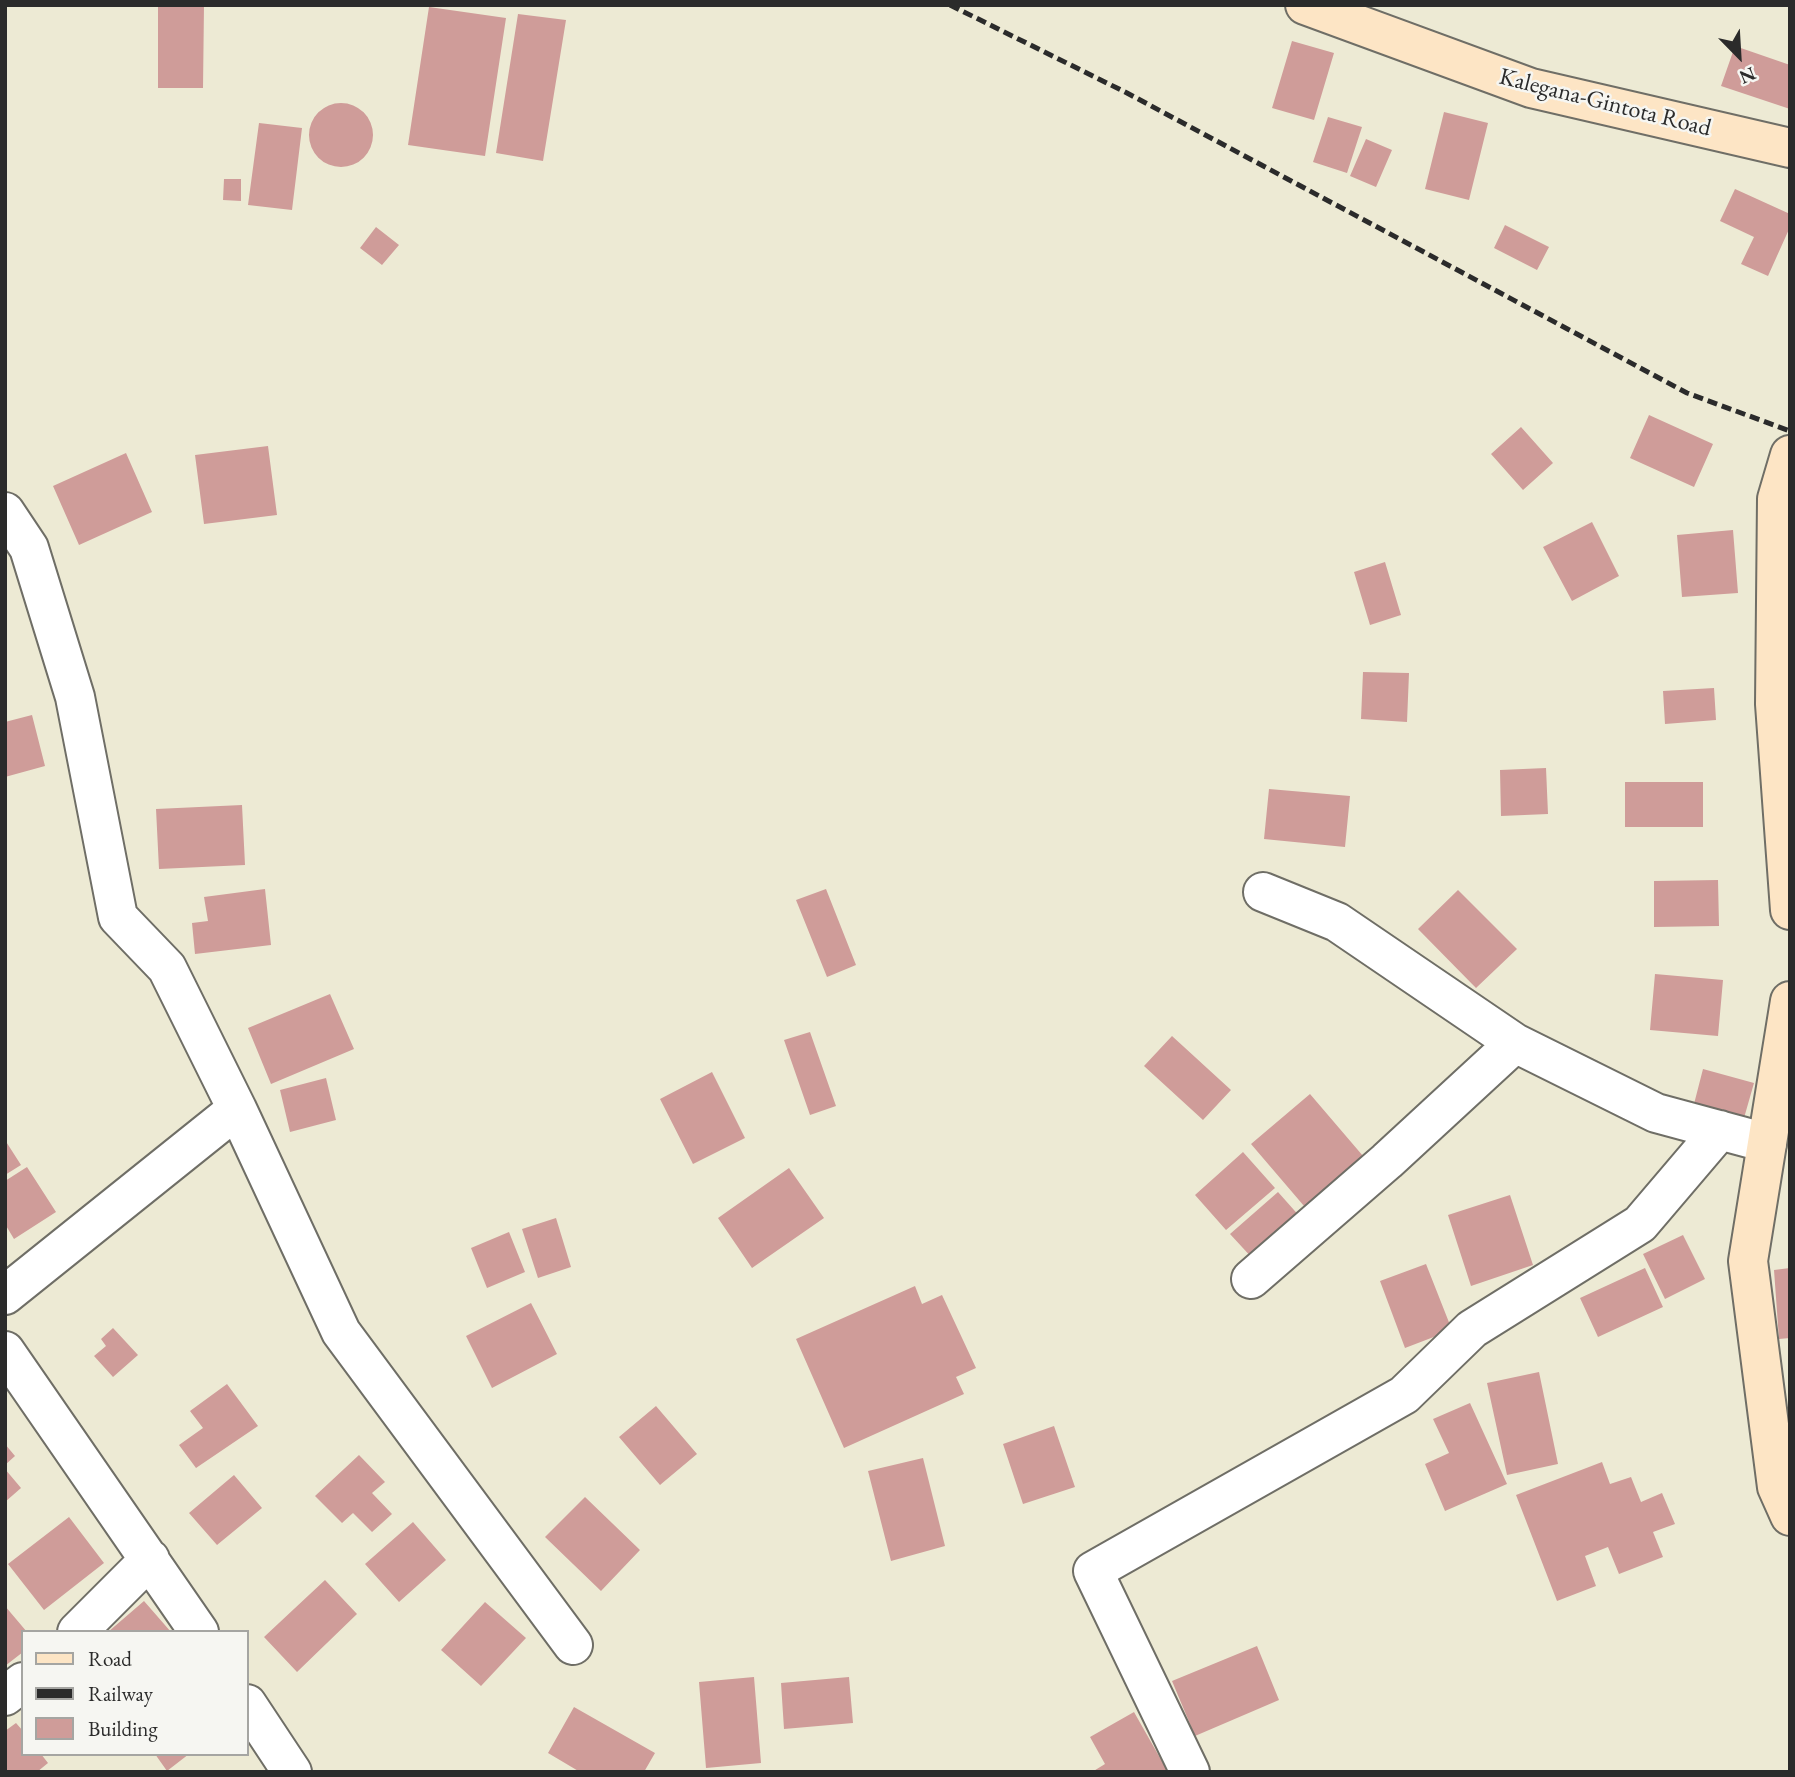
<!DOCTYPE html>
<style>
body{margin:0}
#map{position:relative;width:1795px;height:1777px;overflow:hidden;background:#edead4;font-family:"EB Garamond",serif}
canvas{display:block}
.frame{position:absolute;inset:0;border:7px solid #2b2b2b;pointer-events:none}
.legend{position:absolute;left:21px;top:1630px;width:228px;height:126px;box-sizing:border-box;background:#f6f6f2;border:2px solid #a5a5a2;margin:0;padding:9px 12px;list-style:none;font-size:21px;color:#2b2b2b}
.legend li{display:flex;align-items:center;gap:14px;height:35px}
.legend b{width:35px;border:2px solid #a5a5a2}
.north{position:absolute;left:1704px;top:21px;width:70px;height:70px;-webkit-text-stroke:5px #f6f6f2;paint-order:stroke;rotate:156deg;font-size:19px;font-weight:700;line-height:28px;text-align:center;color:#2b2b2b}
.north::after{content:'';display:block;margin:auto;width:24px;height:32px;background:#2b2b2b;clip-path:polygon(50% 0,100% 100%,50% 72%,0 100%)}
</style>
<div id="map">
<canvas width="1795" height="1777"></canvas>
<div class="frame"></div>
<ul class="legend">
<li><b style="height:9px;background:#fde5c5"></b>Road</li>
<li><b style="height:9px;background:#2b2b2b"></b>Railway</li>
<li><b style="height:19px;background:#cf9c99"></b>Building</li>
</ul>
<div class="north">N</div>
</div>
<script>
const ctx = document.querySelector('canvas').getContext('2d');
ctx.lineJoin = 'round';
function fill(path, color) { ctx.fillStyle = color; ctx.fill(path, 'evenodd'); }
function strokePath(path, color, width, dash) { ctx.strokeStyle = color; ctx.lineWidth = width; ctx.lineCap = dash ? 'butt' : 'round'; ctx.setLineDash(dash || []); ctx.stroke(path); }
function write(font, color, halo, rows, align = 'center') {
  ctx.font = font + ' "EB Garamond",serif'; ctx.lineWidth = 5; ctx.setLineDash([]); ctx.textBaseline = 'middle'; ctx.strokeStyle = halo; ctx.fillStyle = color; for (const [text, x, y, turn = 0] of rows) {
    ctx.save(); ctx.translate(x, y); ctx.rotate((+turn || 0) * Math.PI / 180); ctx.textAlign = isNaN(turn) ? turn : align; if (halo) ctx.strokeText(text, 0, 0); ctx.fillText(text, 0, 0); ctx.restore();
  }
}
const building = new Path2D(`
 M158,5h46l-1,83h-45z
 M429,7l77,11 -21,138 -77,-11z
 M518,14l48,6 -23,141 -47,-8z
 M1292,41l42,12 -20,67 -42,-12z
 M1735,46l55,19v44l-69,-23z
 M309 135a32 32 0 1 1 64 0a32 32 0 1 1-64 0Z
 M1444,112l44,11 -19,77 -44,-11z
 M1328,117l34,10 -15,46 -34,-11z
 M259,123l43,5 -10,82 -44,-5z
 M1366,139l26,11 -16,37 -26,-11z
 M224,179h17v22l-18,-1z
 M1735,189l55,25v13l-22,49 -27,-12 13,-27 -34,-16z
 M1505,225l44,22 -12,23 -43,-22z
 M376,227l23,18 -17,20 -22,-17z
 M1649,415l64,29 -19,43 -64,-29z
 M1521,427l32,36 -30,27 -32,-36z
 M268,446l9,69 -73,9 -9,-69z
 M126,453l26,59 -73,33 -26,-59z
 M1592,522l27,54 -47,25 -29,-54z
 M1733,530l5,63 -56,4 -5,-62z
 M1385,562l16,53 -31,10 -16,-53z
 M1363,672l46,1 -2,49 -46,-3z
 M1714,688l2,32 -51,4 -2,-33z
 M32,715l13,51 -40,11v-55z
 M1546,768l2,46 -47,2 -1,-46z
 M1625,782h78v45h-78z
 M1269,789l81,7 -5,51 -81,-8z
 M242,805l3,60 -86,4 -3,-60z
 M1718,880l1,46 -65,1v-46z
 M265,889l6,56 -76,9 -3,-31 16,-2 -4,-24z
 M826,889l30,76 -29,12 -31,-77z
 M1458,890l59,59 -41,39 -58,-59z
 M1655,974l68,6 -5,56 -68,-6z
 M330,994l24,55 -83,35 -23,-56z
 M810,1032l26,74 -26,9 -26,-75z
 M1172,1036l59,54 -28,30 -59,-54z
 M1703,1069l51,14 -10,35 -50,-14z
 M712,1072l33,66 -52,26 -33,-65z
 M326,1078l10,42 -46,12 -10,-42z
 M1310,1094l59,69 -59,50 -59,-69z
 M5,1140l16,25 -16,10z
 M1243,1152l32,36 -49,42 -31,-35z
 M27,1167l29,45 -42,27 -9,-15v-43z
 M789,1168l35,50 -72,50 -34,-50z
 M1278,1192l24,27 -48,41 -24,-26z
 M1510,1195l23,70 -62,21 -23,-71z
 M556,1218l15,49 -33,11 -16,-49z
 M509,1232l16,40 -38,16 -16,-40z
 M1683,1235l22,44 -40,20 -22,-45z
 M1426,1264l26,66 -47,18 -25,-67z
 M1645,1268l18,39 -65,30 -18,-39z
 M1790,1268v70l-11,1 -5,-69z
 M915,1286l7,18 20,-9 34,73 -20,9 8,17 -120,54 -48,-109z
 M531,1303l26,51 -65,34 -26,-52z
 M113,1328l25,27 -25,22 -19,-21 12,-10 -5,-7z
 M1539,1372l19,92 -51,11 -20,-92z
 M227,1384l31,42 -62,42 -17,-23 24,-17 -13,-17z
 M1470,1403l37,81 -62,27 -20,-47 24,-11 -16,-34z
 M656,1406l41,48 -37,31 -41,-48z
 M1054,1426l21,61 -52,17 -20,-60z
 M5,1444l10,12 -10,9z
 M359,1455l26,27 -13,11 20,21 -20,18 -19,-19 -11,10 -27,-27z
 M923,1458l22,88 -54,15 -23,-90z
 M1602,1462l8,22 21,-7 10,25 21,-9 13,31 -22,8 10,25 -44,17 -11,-27 -23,9 11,30 -39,15 -41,-106z
 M5,1469l16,19 -16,14z
 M234,1475l28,33 -45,37 -28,-32z
 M585,1497l55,53 -39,41 -56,-54z
 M69,1517l35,46 -60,47 -36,-46z
 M413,1522l33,38 -47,42 -34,-38z
 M325,1580l32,34 -60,58 -33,-35z
 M144,1601l27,31h-63z
 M485,1602l41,36 -45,48 -40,-36z
 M5,1606l22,26h-4v20l-18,14z
 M1257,1646l22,54 -84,36 -23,-55z
 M754,1677l7,86 -55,5 -7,-86z
 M849,1677l4,46 -69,6 -3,-46z
 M574,1707l81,46 -11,19h-64l-32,-19z
 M1134,1712l34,60h-76l13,-8 -15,-27z
 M16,1723l7,8v23h18l7,9 -11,9h-32v-41z
 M155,1754h34l-22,17z`);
const street = new Path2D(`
 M5,512l24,36 46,149 43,220 49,51 70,141 104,223 232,313
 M1263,892l74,30 178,121 141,70 111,30
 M1251,1279l136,-118 128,-118
 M5,1295l232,-186
 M5,1351l194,281
 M77,1632l73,-73
 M5,1696l18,-14
 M247,1704l45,68
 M1190,1772l-97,-201 311,-176 68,-66 168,-105 80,-94`);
const secondary = new Path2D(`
 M1305,5l226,83 259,60
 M1790,455l-13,44 -2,205 15,206
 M1790,1001l-42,260 29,226 13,29`);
const rail = new Path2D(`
 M950,5l177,88 560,300 103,38`);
const streetNames = [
 ["Kalegana-Gintota Road",1605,103,14]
];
fill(building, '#cf9c99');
strokePath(street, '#6f6e66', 42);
strokePath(secondary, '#6f6e66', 42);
strokePath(street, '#fff', 38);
strokePath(secondary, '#fde5c5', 38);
strokePath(rail, '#2b2b2b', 5, [10, 5]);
write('24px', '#2b2b2b', '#f6f6f2', streetNames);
</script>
